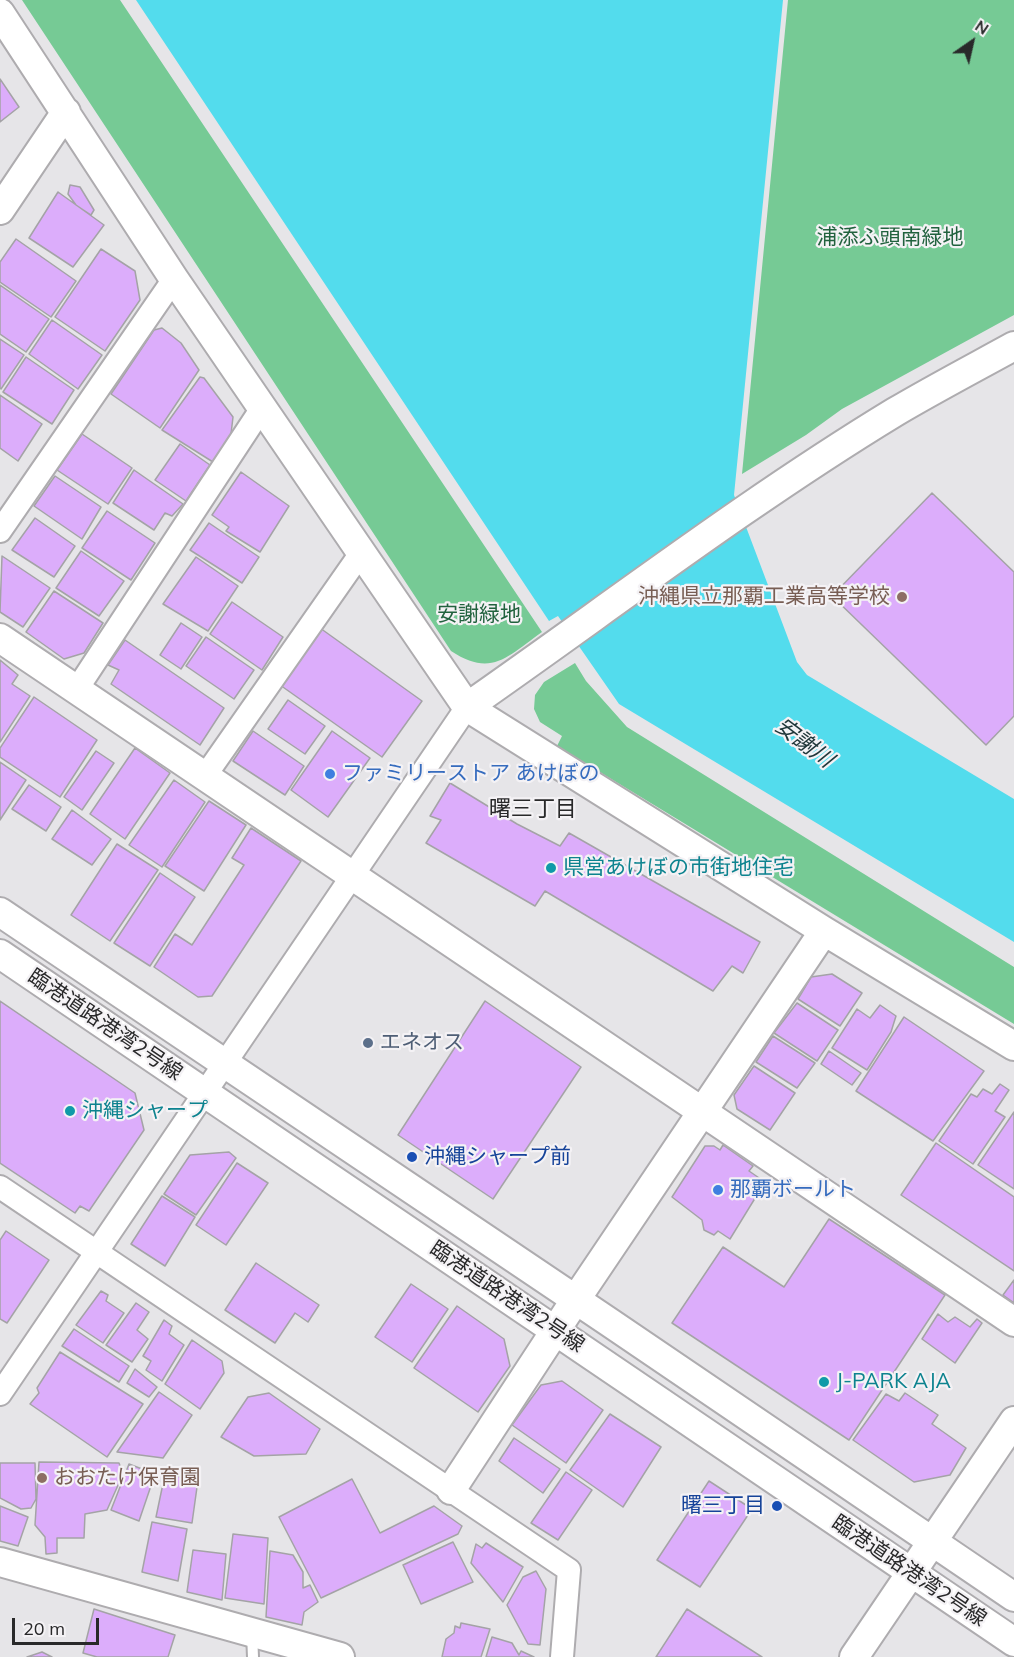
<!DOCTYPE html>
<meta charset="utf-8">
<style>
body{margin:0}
#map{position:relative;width:1014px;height:1657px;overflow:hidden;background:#e6e5e8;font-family:Mulish,sans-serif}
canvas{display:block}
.north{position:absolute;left:942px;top:12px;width:60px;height:60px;-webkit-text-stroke:4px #f4f2f5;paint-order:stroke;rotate:34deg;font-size:16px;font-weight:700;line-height:24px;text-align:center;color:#29292a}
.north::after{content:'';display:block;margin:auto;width:21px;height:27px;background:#29292a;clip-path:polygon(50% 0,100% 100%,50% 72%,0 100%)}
.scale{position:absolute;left:12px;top:1618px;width:87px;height:27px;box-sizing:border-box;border:3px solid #29292a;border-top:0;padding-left:8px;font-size:18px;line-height:21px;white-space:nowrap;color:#29292a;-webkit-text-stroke:4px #f4f2f5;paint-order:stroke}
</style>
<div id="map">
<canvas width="1014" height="1657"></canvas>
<div class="north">N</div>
<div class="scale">20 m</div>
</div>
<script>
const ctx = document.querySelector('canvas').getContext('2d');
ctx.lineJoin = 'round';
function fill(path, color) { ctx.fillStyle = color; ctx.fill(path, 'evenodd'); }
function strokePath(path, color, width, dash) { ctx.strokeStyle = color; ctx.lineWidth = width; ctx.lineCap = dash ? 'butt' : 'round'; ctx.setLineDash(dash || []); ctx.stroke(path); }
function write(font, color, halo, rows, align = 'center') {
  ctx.font = font + ' Mulish,"Noto Sans JP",sans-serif'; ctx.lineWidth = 4.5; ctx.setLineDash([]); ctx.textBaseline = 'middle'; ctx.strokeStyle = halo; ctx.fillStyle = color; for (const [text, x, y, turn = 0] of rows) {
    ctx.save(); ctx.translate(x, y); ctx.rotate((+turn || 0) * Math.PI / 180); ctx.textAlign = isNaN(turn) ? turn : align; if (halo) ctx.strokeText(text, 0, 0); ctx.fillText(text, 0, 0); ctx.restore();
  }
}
const green = new Path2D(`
 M22,0h98l422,632c-34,24 -50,46 -91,19z
 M788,0h226v315l-172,94 -36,26 -64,39z
 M575,663l11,18 41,46 387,240v57l-457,-278 5,-10 -22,-14 -6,-13 1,-14 9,-13z`);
const water = new Path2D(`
 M136,0h647l-49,495 63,167 10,13 207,124v143l-395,-238 -61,-88 -9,5z`);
const building = new Path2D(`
 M0,79l19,28 -19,15z
 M70,185l10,2 14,23 -3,5 -15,-10 -8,-11z
 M58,192l46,33 -31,42 -44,-29z
 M16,239l60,42 -25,36 -51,-35v-20z
 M101,249l34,22 5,29 -35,51 -50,-34z
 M0,285l49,34 -23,33 -26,-18z
 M52,320l50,35 -24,34 -49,-35z
 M162,328l19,15 18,27 -39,58 -49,-34 43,-64z
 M0,339l24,16 -23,34 -1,-1z
 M26,357l48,33 -22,34 -49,-32z
 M200,377l4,1 29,39 -2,17 -18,28 -51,-32z
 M0,395l42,29 -24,37 -18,-13z
 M82,434l50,34 -24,36 -51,-34z
 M180,444l30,21 -24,36 -31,-21z
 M134,470l49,34 -11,12 -7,-3 -11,17 -41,-27z
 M241,472l48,34 -29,46 -34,-21 3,-4 -17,-12z
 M55,476l46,31 -19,32 -48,-33z
 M932,493l82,79v144l-28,29 -154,-149z
 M107,511l48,32 -24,37 -49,-32z
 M35,518l40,28 -21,31 -42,-27z
 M209,523l50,34 -17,26 -52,-33z
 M81,551l43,30 -25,35 -43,-28z
 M2,556l48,32 -27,39 -23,-15z
 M196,557l42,29 -30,45 -45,-27z
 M54,591l49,32 -19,30 -20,6 -38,-27z
 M232,602l51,35 -21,33 -52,-36z
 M181,623l21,14 -21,32 -21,-14z
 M320,628l102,73 -40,56 -102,-72z
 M206,637l48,33 -20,29 -48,-33z
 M125,640l99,68 -24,37 -89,-61 8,-14 -11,-5z
 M0,660l18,15 -6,9 18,12 -30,46z
 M34,697l63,43 -37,57 -60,-40v-9z
 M288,700l37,26 -20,28 -37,-25z
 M253,731l51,35 -19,29 -52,-34z
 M332,731l38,27 -42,59 -37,-27z
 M135,748l35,25 -45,66 -35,-25z
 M96,751l18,12 -32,47 -18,-13z
 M0,762l26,18 -26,40z
 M174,780l31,22 -43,65 -33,-22z
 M450,783l67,41 43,22 9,-13 191,109 -17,31 -11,-7 -19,25 -168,-100 -10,15 -109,-63 15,-23 -11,-4z
 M29,785l32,22 -15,24 -34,-22z
 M209,801l37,24 -42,66 -39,-25z
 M72,810l39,29 -19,26 -40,-26z
 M251,828l50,33 -89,135 -14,1 -44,-30 21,-33 17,11 52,-80 -12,-7z
 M117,844l41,26 -48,71 -39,-26z
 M160,873l35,24 -45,69 -36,-23z
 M832,974l30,19 -22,33 -42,-27 13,-22z
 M0,1001l135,92 9,37 -55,81 -9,-5 -5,7 -75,-50z
 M485,1001l96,66 -88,132 -95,-64z
 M797,1003l41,27 -21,31 -43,-28z
 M880,1005l16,11 -5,16 -24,38 -35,-22 25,-39 13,9z
 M904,1017l80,54 -51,70 -77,-50z
 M773,1036l42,27 -18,25 -41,-26z
 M829,1051l32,22 -9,12 -31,-21z
 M754,1066l41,27 -25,37 -33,-21 -3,-14z
 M1000,1084l9,6 -14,21 10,6 -32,47 -34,-23 32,-47 6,3 6,-8 9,5z
 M1014,1112v77l-36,-24z
 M936,1143l78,54v74l-113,-76z
 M723,1145l30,21 -4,5 16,11 -35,57 -12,-8 -4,4 -10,-5 -2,-10 -30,-23 33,-51h9l6,4z
 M229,1152l7,6 -40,57 -32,-21 26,-39z
 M237,1163l31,20 -42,62 -30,-20z
 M162,1196l33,21 -30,49 -34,-22z
 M829,1219l116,76 -96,145 -177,-117 51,-76 61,40z
 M6,1231l43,29 -42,63 -7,-4v-79z
 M256,1263l63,42 -11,17 -13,-9 -20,30 -50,-33z
 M1014,1280v23l-11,-8z
 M411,1284l37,25 -36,53 -37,-25z
 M101,1291l7,4 -2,6 18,12 -21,30 -27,-18z
 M136,1303l13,9 -12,18 11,9 -16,23 -26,-17z
 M457,1306l47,33 6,27 -32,46 -64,-44z
 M938,1314l10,8 7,-5 15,10 7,-8 5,4 -27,40 -33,-24z
 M164,1320l8,6 -3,8 15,11 -22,36 -16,-11 5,-9 -8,-5z
 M74,1329l55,37 -10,16 -57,-36z
 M192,1340l30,21 2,12 -24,36 -35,-25z
 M60,1352l83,52 -36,53 -77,-53 9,-11 -2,-5z
 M135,1369l22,18 -8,10 -22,-14z
 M562,1381l41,29 -37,53 -54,-38 29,-40z
 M159,1392l33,23 -29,43 -46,-6z
 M269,1393l51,36 -14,25 -52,2 -33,-19 27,-40z
 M905,1393l33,22 -6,9 34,24 -16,27 -36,7 -61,-42 33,-46 13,7z
 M610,1414l51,33 -38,60 -53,-37z
 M514,1438l46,31 -17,24 -44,-32z
 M39,1462l80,1 4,11 -16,36 -22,4 -1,24h-27v15l-11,1 -1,-17 -10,-12z
 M0,1463h35l1,36 -5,9 -10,1 -21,-11z
 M129,1464l26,10 -16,47 -28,-11z
 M566,1472l26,18 -34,50 -27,-17z
 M165,1474l33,6 -6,43 -36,-6z
 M352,1479l28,54 54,-27 28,20 -4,8 -137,64 -42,-81z
 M709,1481l43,28 -52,78 -43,-27z
 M0,1506l28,11 -10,29 -18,-5z
 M152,1522l35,7 -9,52 -36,-9z
 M233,1534l35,4 -4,66 -39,-6z
 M453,1542l20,40 -52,22 -18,-39z
 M486,1543l37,24 -20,35 -32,-39 5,-19 6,4z
 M193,1550l33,4 -4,46 -35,-8z
 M270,1551l23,4 10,17v16l7,-3 8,17 -14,10 -2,13 -36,-8z
 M536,1571l10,18 -6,56 -12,-1 -21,-39 16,-28z
 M94,1609l81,26 -7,22h-71l-14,-4z
 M687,1609l75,48h-106z
 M461,1623l29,6 -9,28h-39l4,-18 8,-6 1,-7 5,2z
 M492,1637l20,6 7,12 2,-4 13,6h-48z
 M42,1652l10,5h-25z`);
const service = new Path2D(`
 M252,1633l1,24`);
const minor = new Path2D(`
 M0,531l174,-252
 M77,689l185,-281
 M205,776l156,-223
 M0,1187l569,383 -7,87
 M0,1394l467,-687`);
const tertiary = new Path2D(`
 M0,13l174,266 293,428 357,224 190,115
 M0,210l66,-98
 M0,638l1014,684
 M467,707c142,-99 280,-205 428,-295 39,-23 79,-44 119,-66
 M0,912l609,410 405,275
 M0,954l1014,688
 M451,1490l125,-191 248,-368
 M0,1562l340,95
 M854,1657l160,-236`);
const markers = [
 [902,597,6,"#8d6e63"],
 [330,774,6,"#3f7fe0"],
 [551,868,6,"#0f9aa8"],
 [368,1043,6,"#5c6f8a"],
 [70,1111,6,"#0f9aa8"],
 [412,1157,6,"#1a4fb4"],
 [718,1190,6,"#3f7fe0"],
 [824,1382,6,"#0f9aa8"],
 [42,1478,6,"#8d6e63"],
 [777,1506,6,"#1a4fb4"]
];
const parkNames = [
 ["浦添ふ頭南緑地",890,238],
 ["安謝緑地",479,615]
];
const educationNames = [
 ["沖縄県立那覇工業高等学校",890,597],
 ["おおたけ保育園",54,1478,"left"]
];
const shopNames = [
 ["ファミリーストア あけぼの",342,774],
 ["那覇ボールト",730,1190]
];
const cultureNames = [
 ["県営あけぼの市街地住宅",563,868],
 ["沖縄シャープ",82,1111],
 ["J-PARK AJA",836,1382]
];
const streetNames = [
 ["臨港道路港湾2号線",105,1025,34],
 ["臨港道路港湾2号線",507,1297,34],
 ["臨港道路港湾2号線",909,1571,34]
];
const serviceNames = [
 ["エネオス",380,1043]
];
const transitNames = [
 ["沖縄シャープ前",424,1157],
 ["曙三丁目",765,1506,"right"]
];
const waterNames = [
 ["安謝川",804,743,37]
];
const neighbourhoodNames = [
 ["曙三丁目",533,809]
];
fill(green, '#76ca95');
fill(water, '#53dced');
fill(building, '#dcadfb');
strokePath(building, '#a4a3a6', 1.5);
strokePath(service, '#aeacaf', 14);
strokePath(minor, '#aeacaf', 26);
strokePath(tertiary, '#aeacaf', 32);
strokePath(service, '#fff', 10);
strokePath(minor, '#fff', 22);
strokePath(tertiary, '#fff', 28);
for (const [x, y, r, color] of markers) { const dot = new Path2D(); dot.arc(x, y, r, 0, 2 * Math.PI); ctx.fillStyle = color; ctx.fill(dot); strokePath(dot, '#f4f2f5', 2); }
write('21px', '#21623e', '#f4f2f5', parkNames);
write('21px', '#785e54', '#f4f2f5', educationNames, 'right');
write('21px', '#366cbe', '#f4f2f5', shopNames, 'left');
write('21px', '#0d838f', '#f4f2f5', cultureNames, 'left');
write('21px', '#29292a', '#f4f2f5', streetNames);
write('21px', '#4e5e75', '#f4f2f5', serviceNames, 'left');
write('21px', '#164399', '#f4f2f5', transitNames, 'left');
write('italic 22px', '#20373a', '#f4f2f5', waterNames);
write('22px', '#29292a', '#f4f2f5', neighbourhoodNames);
</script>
